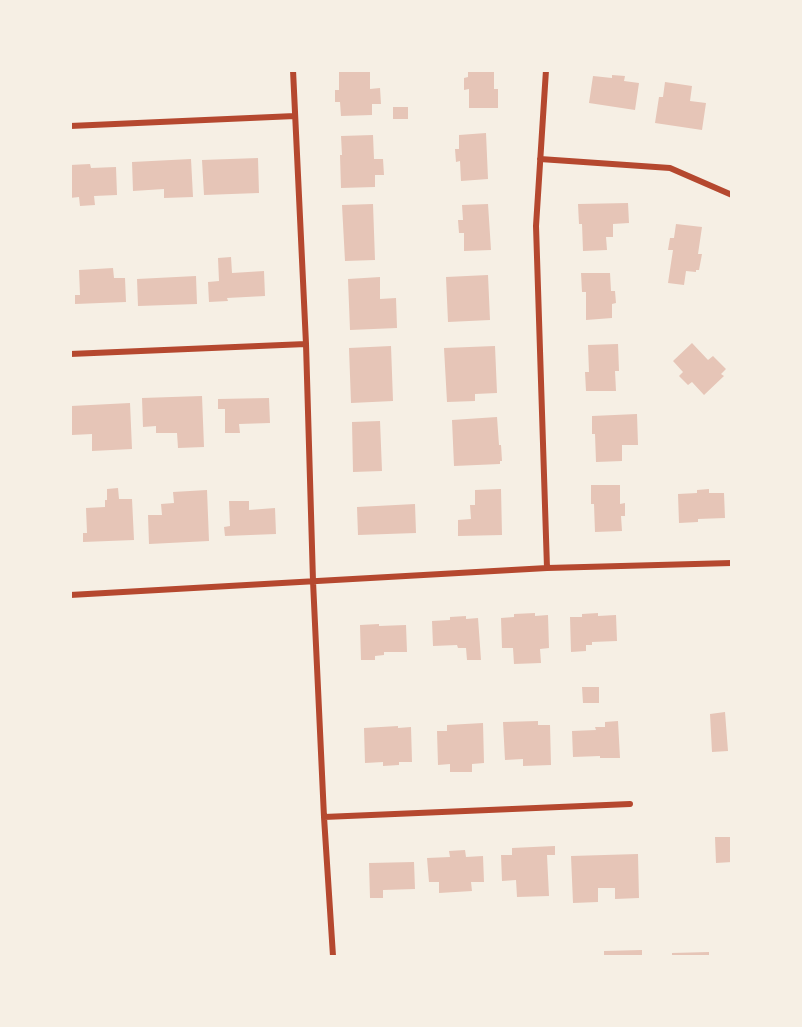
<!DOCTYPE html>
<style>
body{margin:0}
#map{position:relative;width:802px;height:1027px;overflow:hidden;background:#f6efe4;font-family:Roboto,sans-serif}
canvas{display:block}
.frame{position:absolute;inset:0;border:72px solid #f6efe4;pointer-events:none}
</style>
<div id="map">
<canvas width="802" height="1027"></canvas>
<div class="frame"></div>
</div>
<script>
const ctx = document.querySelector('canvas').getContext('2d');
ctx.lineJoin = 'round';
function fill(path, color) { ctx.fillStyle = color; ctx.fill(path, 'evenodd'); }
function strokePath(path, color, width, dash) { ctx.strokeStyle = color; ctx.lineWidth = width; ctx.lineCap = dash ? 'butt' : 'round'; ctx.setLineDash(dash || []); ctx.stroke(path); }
const building = new Path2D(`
 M339,70h31v19l10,-1 1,16h-9v11l-31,1 -1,-14h-5v-12h4z
 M468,70h26v19h4v19h-29v-19l-5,1v-12l4,-1z
 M612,75l13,1 -1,5 15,2 -4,27 -46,-7 4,-27 19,2z
 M665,82l27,4 -2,15 16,2 -4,27 -47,-7 4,-26h4z
 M393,107h15v12h-15z
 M486,133l2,46 -27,2 -1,-20 -4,1 -1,-13h4v-14z
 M373,135l1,24h9l1,16h-9v12l-34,1 -1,-33h2l-1,-19z
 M258,158l1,35 -55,2 -2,-35z
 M191,159l2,38 -29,1v-9l-31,2 -1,-29z
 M90,164l1,4 25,-1 1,28 -23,1 1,9 -15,1 -1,-9 -9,1v-33z
 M628,203l1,20 -16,1v13h-7l1,13 -24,1 -1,-27h-3l-1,-20z
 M373,204l2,56 -30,1 -3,-56z
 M488,204l3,46 -27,1v-18h-5l-1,-13h5l-1,-15z
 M676,224l26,3 -4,27h4l-3,16h-3v2l-10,-1 -2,14 -16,-2 5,-33h-5l2,-12h4z
 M231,257l1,16 32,-2 1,25 -38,2 1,3 -19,1 -1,-20 11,-1 -1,-23z
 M113,268l1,10h11l1,24 -51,2v-9h5l-1,-25z
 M581,273h29l1,18h4l1,12 -4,1v14l-26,2v-28h-4z
 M488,275l2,45 -42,2 -2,-45z
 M196,276l1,28 -59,2 -1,-27z
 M380,277v22l16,-1 1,30 -47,2 -2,-51z
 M692,343l16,17 5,-4 13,13 -5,5 3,2 -20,19 -12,-13 -4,3 -9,-9 4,-4 -10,-11z
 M618,344l1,27h-4l1,20h-30l-1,-19h4l-1,-27z
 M391,346l2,55 -42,2 -2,-55z
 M495,346l2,47 -22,1v7l-28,1 -3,-54z
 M202,396l2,51 -26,1 -1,-15h-21v-7l-13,1 -1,-29z
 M269,398l1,25 -31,1 1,9h-15v-24h-7v-10z
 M130,403l2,46 -40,2v-17l-20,1 -1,-29z
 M637,414l1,31h-16v16l-26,1 -1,-28h-3v-18z
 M497,417l2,28h2l1,16h-2v3l-46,2 -2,-46z
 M380,421l2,50 -29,1 -1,-50z
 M591,485h29v19l5,-1v13h-4l1,15 -27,1 -1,-28h-3z
 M118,488l1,11h13l2,41 -51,2v-9h4l-1,-25 19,-1v-7h2v-11z
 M501,489l1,46 -44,1v-16l13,-1 -1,-14h5v-15z
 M709,489v4h15l1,25 -27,1v3l-19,1 -1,-29 19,-1v-3z
 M207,490l2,51 -60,3 -1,-29h14l-1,-11 13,-1 -1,-11z
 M229,501h20v9l26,-2 1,26 -51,2 -1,-9 6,-1z
 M415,504l1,29 -58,2 -1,-28z
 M535,613v3l13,-1 1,33 -9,1 1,14 -27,1 -1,-16h-11l-1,-30 13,-1v-3z
 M598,613v3l18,-1 1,26 -25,1v3h-6v6l-15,1 -1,-35h12v-3z
 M466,616v3l12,-1 3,42h-14l-1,-12h-8l-1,-3 -24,1 -1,-25 18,-1v-3z
 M379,624v2l27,-1 1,27h-23v3l-9,1v4h-14l-1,-35z
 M582,687h17v16h-16z
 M725,712l3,39 -16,1 -2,-38z
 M538,721v4h12l1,40 -28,1v-7l-18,1 -2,-38z
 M618,721l2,37h-20v-2l-27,1 -1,-26 24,-1 -1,-3h10v-5z
 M483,723l1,40 -12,1v8h-22v-8l-12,1 -1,-34h10v-6z
 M398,726v2l13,-1 1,35h-13v3l-16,1v-4l-18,1 -1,-35z
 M715,837h17v25l-16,1z
 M555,846v9h-8l2,41 -32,1 -1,-17 -14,1 -1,-26h11v-7z
 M465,850l1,7 17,-1 1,26h-13l1,9 -33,2v-11h-10l-2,-24 23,-1 -1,-6z
 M638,854l1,44 -24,1v-11h-17v14l-25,1 -2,-47z
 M414,862l1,27 -32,1v8h-13l-1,-35z
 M642,950v6h-38v-5z
 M709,952v4h-37v-3z`);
const minor = new Path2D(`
 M293,70l13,274 7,237 11,236 9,139
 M546,70l-10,156 11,342
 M70,126l225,-10
 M540,159l130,9 62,27
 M70,354l236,-10
 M70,595l477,-27 185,-5
 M324,817l306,-13`);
fill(building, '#e6c5b7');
strokePath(minor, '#b5482f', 6);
</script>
